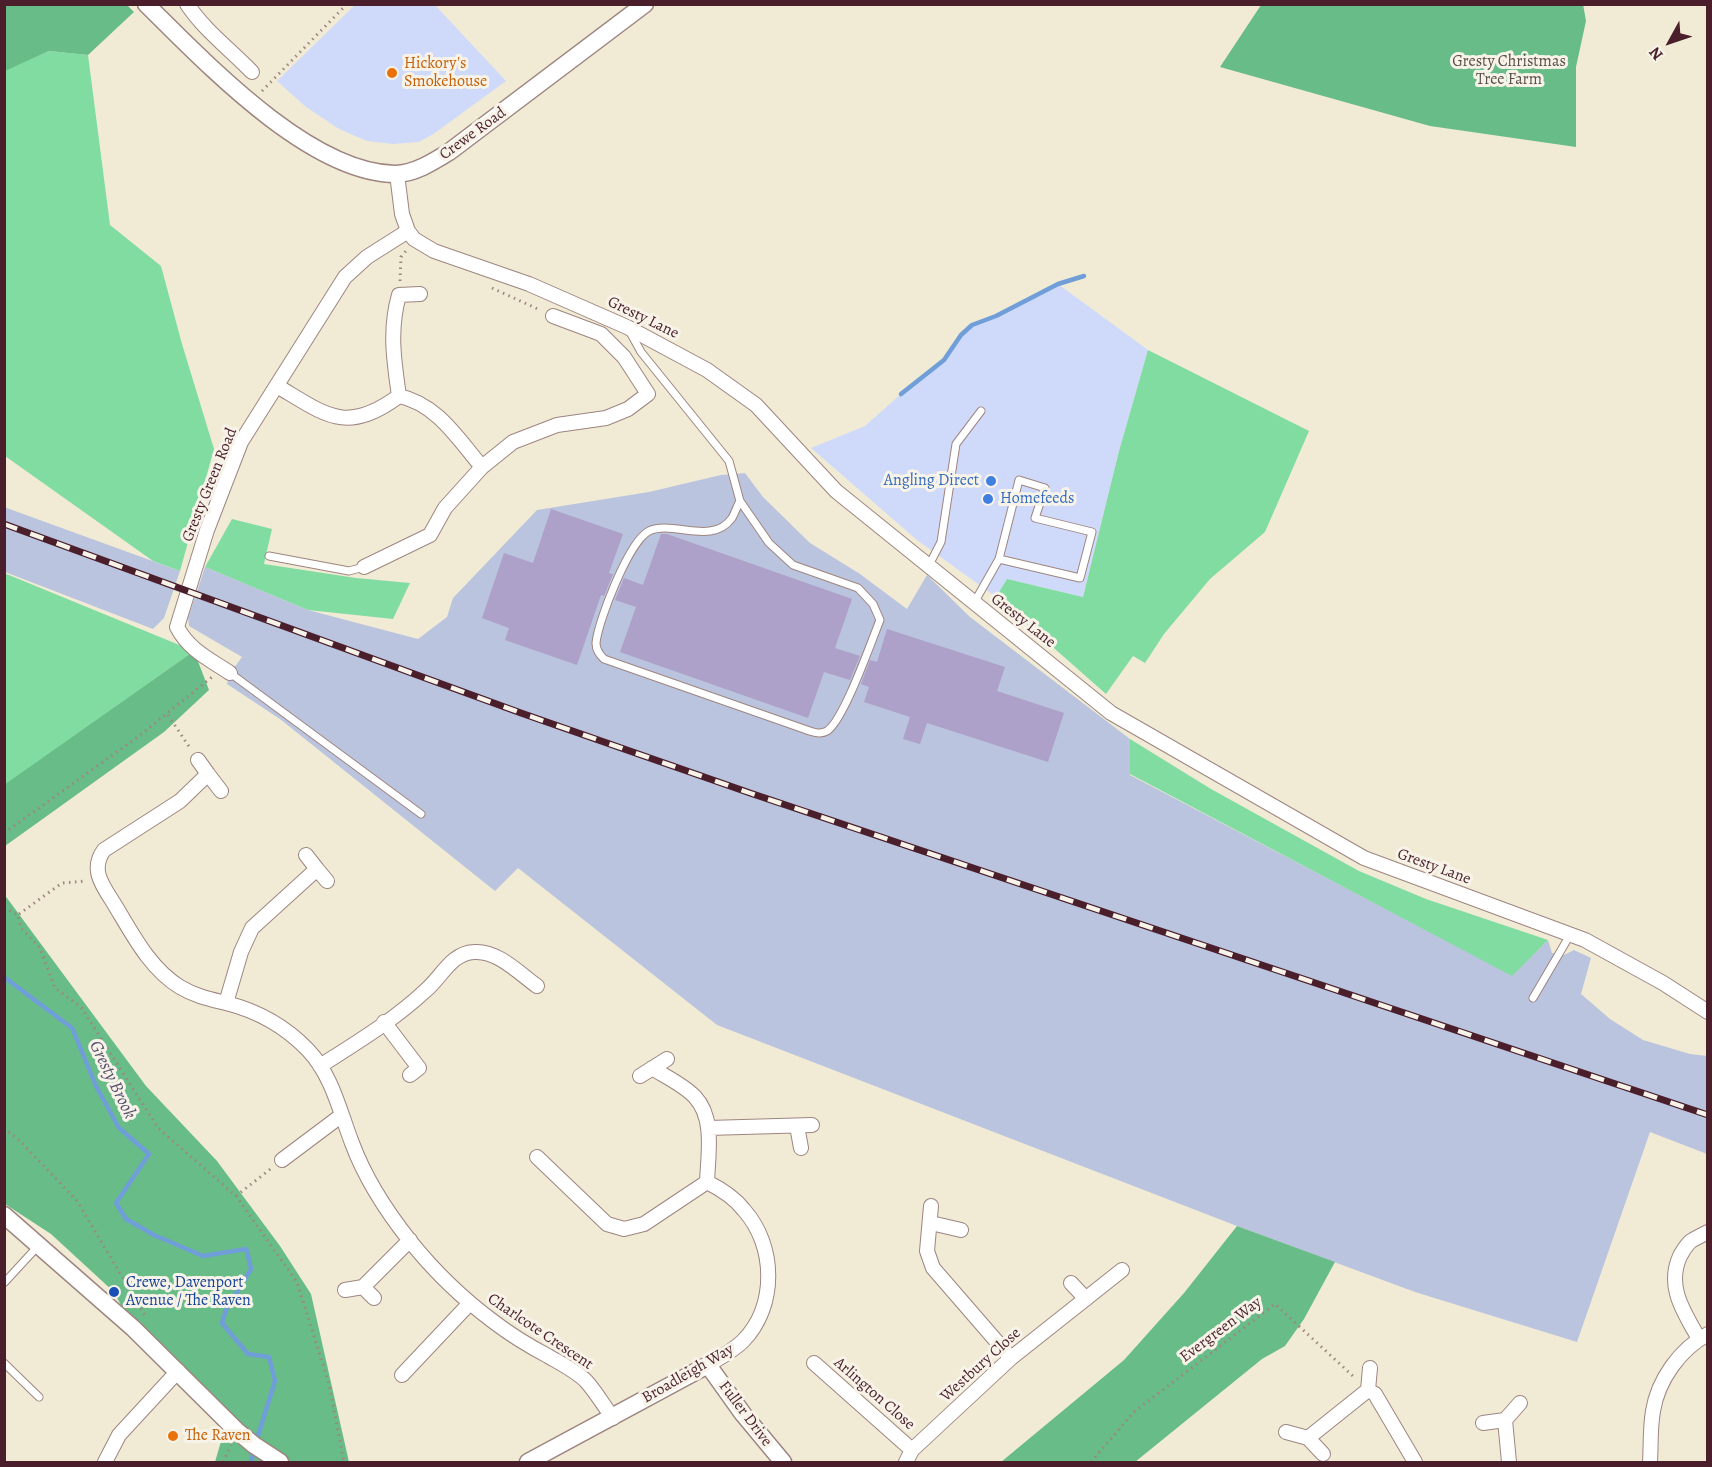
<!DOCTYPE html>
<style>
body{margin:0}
#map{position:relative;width:1712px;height:1467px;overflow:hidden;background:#f1ebd5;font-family:Alegreya,serif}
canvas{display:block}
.frame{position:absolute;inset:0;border:6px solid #4a1f2b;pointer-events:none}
.north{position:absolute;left:1640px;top:12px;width:60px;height:60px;-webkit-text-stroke:4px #f7f3e8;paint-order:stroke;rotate:230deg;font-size:16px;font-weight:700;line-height:24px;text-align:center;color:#4a1f2b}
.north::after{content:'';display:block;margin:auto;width:21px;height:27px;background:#4a1f2b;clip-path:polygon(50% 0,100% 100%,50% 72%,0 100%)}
</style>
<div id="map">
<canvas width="1712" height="1467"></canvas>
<div class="frame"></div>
<div class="north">N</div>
</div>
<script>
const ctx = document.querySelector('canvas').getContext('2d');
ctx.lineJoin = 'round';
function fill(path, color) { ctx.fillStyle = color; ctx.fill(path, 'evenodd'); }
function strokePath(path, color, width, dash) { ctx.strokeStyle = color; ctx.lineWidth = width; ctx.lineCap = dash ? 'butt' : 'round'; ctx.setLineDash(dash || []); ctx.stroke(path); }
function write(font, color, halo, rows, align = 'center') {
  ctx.font = font + ' Alegreya,serif'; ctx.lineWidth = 6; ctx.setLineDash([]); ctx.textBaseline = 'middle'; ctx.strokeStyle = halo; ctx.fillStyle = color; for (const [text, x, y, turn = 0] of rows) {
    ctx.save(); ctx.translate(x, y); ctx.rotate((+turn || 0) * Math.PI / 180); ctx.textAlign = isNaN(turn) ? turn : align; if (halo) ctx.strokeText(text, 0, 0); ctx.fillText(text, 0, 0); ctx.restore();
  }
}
const built = new Path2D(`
 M355,5h80l71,76 -71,52 -16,9 -26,2 -26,-3 -28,-12 -33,-22 -29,-26z
 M1058,284l90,66 -29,101 -36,146 -76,-18 -11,18 -79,-57 -106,-92 54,-22 36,-32 43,-34 17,-25 11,-10 24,-9z`);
const industrial = new Path2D(`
 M745,473l18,24 47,46 50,31 47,35 20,-34 43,42 160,122v36l382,200 36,-35 4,13 12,2 10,-5 17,8 -10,36 29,25 33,21 47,14 17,2v98l-57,-22 -73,210 -162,-50 -178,-66 -520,-201 -199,-157 -23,23 -215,-172 -53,-35 3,-11 12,-16 -53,-31 -1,-8 17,-51 103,43 110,29 29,-22 6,-19 84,-88 112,-18 72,-17z
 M4,507l176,64 -16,47 -11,11 -148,-57z`);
const green = new Path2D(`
 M49,51l39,4 22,170 51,41 21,78 32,105 -34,122 -27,-10 -148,-105 -1,-385z
 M1148,350l161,81 -44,101 -55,47 -46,55 -19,29 -12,-7 -27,38 -110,-97 11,-18 76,18 36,-146z
 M232,519l40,10 -8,35 92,14 54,5 -17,36 -85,-9 -103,-43z
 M4,573l190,78 -189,134h-1z
 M1130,739l81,50 148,82 67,28 122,41 -36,36 -382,-202z`);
const forest = new Path2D(`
 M1583,4l3,17 -10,46v80l-146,-21 -210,-59 41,-62z
 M4,5h123l7,7 -46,43 -39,-4 -44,20z
 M194,651l15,39 -45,42 -159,114 -1,-61z
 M4,894l142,192 71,75 63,85 31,48 38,168h-134l7,-24 15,-7 -104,-103 -19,-36 -63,-58 -46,-30z
 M1237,1226l98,36 -31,57 -19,27 -23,13 -127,103h-134l123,-102 60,-67z`);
const stream = new Path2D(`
 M901,394l43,-34 17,-25 11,-10 24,-9 62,-32 26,-8
 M4,977l68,51 24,58 23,42 30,26 -33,49 10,16 28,16 49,21 43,-7 1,2 4,18 -25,41 -4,13 26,31 21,3 6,24 -19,61
 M251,1462l3,-12`);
const building = new Path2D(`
 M551,509l72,25 -14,39 4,1 -9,22 -3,-1 -24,70 -72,-25 4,-12 -27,-10 22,-65 29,10z
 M661,534h6l185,65 -17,49 25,8 -10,24 -26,-8 -16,46 -188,-66 16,-45 -21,-7 9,-22 19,7z
 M887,629l118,38 -8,24 67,22 -16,49 -121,-39 -7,21 -17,-5 7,-22 -46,-15 5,-15 -8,-3 9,-24 7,2z`);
const path = new Path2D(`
 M262,91l85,-87
 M400,281l1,-24 5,-6
 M492,288l48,22
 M168,715l22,33
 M4,833l135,-97 73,-59
 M4,908l14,7 3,13 19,20 15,40 26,19 77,121 78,68 61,86 32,102 15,78
 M19,914l43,-31 24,-2
 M4,1128l16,13 57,60 69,116
 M236,1196l37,-29
 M223,1462l8,-17
 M1091,1462l43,-50 141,-108 79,73`);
const service = new Path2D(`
 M630,332l11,20 88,109 11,40 29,42 24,22 65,23 15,16 7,16c-9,22 -36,100 -53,111 -7,4 -15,1 -23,-2l-200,-70c-5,-5 -8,-9 -8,-16 2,-22 33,-102 53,-112 24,-11 63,15 83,-13 3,-5 5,-12 8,-17
 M269,556l80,15 15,-4
 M928,567l13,-25 15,-98 25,-33
 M974,603l25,-44 20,-79 26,8 -10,30 57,14 -12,46 -81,-19
 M230,673l191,141
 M1533,998l37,-63
 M4,1283l35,-38
 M4,1363l35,34`);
const minor = new Path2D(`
 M187,4c18,27 43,45 65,68
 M397,174l5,40 6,17 6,8 20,12 95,33 98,43 80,43 49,35 80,86 275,222 253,145 221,82 78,43 45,29
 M277,386c49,29 69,49 122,10 38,8 59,43 83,71l-37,41 -15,27 -66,32
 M399,396c-5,-35 -10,-66 0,-101l21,-1
 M482,467l31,-25 44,-17 49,-7 22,-9 20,-15 -24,-37 -23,-23 -48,-18
 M230,673c-21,-14 -41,-23 -53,-46l30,-97 34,-88 104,-165 22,-20 41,-26
 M198,760l10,14
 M221,791l-13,-17 -28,27 -76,49c-14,19 -2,35 9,52 19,31 36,66 67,85 15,9 30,12 46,16 32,8 59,23 82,47 24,25 32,62 44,93 13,35 35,69 58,98 24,30 53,58 84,81 17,13 35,24 54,34 12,7 28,15 38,25 10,11 18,25 27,37
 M317,869l10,12
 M226,1003l15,-51 11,-24 65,-59 -11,-14
 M384,1022l35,46 -9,7
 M320,1066c36,-23 74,-46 105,-75 16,-13 26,-38 49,-39 23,-2 45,21 63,34
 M652,1068c14,9 32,17 43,29 20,21 13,58 12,85 14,7 27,15 37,28 32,36 33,96 -1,131 -10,10 -24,17 -35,24
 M640,1076l27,-17
 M797,1126l4,22
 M708,1128l104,-3
 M537,1157l70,67 17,5 20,-5 63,-42
 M282,1160l60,-45
 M931,1206l-4,45 6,17 78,90
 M931,1223l30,7
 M1071,1283l15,16
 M363,1287l11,11
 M345,1290l18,-3 47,-47
 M1699,1339c-15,-27 -33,-52 -19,-83 3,-5 6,-11 11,-15 5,-3 11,-6 17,-9
 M814,1363l98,87
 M1370,1368l-2,22 7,4 40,68
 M402,1375l68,-72
 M1483,1423l22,-3
 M1286,1432l22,6 60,-48
 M1308,1438l15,16
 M105,1462l14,-27 59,-64
 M906,1462l6,-12 99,-92 111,-88
 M1509,1462l-4,-42 15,-17
 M1650,1462c1,-16 0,-34 3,-51 5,-31 27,-62 55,-77`);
const tertiary = new Path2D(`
 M146,4c59,58 163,169 249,170 19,0 38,-12 54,-22l196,-148
 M4,1215l129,113 104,103 17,14 26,17
 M528,1462l180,-97 35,49 40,48`);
const rail = new Path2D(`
 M4,524l517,189 229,80 958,322`);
const markers = [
 [392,73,6,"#e8710a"],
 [991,481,6,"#3f7fe0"],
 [988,499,6,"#3f7fe0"],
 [114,1292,6,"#1a4fb4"],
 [173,1436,6,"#e8710a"]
];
const parkNames = [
 ["Gresty Christmas",1509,62],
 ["Tree Farm",1509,80]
];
const foodNames = [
 ["Hickory's",404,64],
 ["Smokehouse",404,82],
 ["The Raven",185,1436]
];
const streetNames = [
 ["Crewe Road",473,134,-36],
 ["Gresty Lane",643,318,26],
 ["Gresty Green Road",210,485,-68],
 ["Gresty Lane",1023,621,38],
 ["Gresty Lane",1434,867,20],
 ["Evergreen Way",1221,1330,-37],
 ["Charlcote Crescent",540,1332,34],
 ["Westbury Close",981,1365,-42],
 ["Broadleigh Way",688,1374,-30],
 ["Arlington Close",874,1394,41],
 ["Fuller Drive",745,1414,53]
];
const shopNames = [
 ["Angling Direct",979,481],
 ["Homefeeds",1000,499,"left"]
];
const transitNames = [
 ["Crewe, Davenport",126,1283],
 ["Avenue / The Raven",126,1301]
];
const waterNames = [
 ["Gresty Brook",112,1080,64]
];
fill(built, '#cfdafa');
fill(industrial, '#bac4de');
fill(green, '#81dca2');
fill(forest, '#68bc88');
strokePath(stream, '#709ed8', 4.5);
fill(building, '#ada0c9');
strokePath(service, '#9e8580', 9);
strokePath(minor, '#9e8580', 16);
strokePath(tertiary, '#9e8580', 19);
strokePath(path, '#9e8580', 3, [1.5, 4.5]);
strokePath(service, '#fff', 7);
strokePath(minor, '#fff', 14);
strokePath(tertiary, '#fff', 16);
strokePath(rail, '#4a1f2b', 7);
strokePath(rail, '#f7f3e8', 4.5, [14]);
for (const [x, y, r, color] of markers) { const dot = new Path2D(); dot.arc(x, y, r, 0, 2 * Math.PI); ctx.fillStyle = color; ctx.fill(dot); strokePath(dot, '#f7f3e8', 2); }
write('16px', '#584e49', '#f7f3e8', parkNames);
write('16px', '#c56008', '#f7f3e8', foodNames, 'left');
write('16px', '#4a1f2b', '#f7f3e8', streetNames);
write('16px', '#366cbe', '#f7f3e8', shopNames, 'right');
write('16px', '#164399', '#f7f3e8', transitNames, 'left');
write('italic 18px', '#595270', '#f7f3e8', waterNames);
</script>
